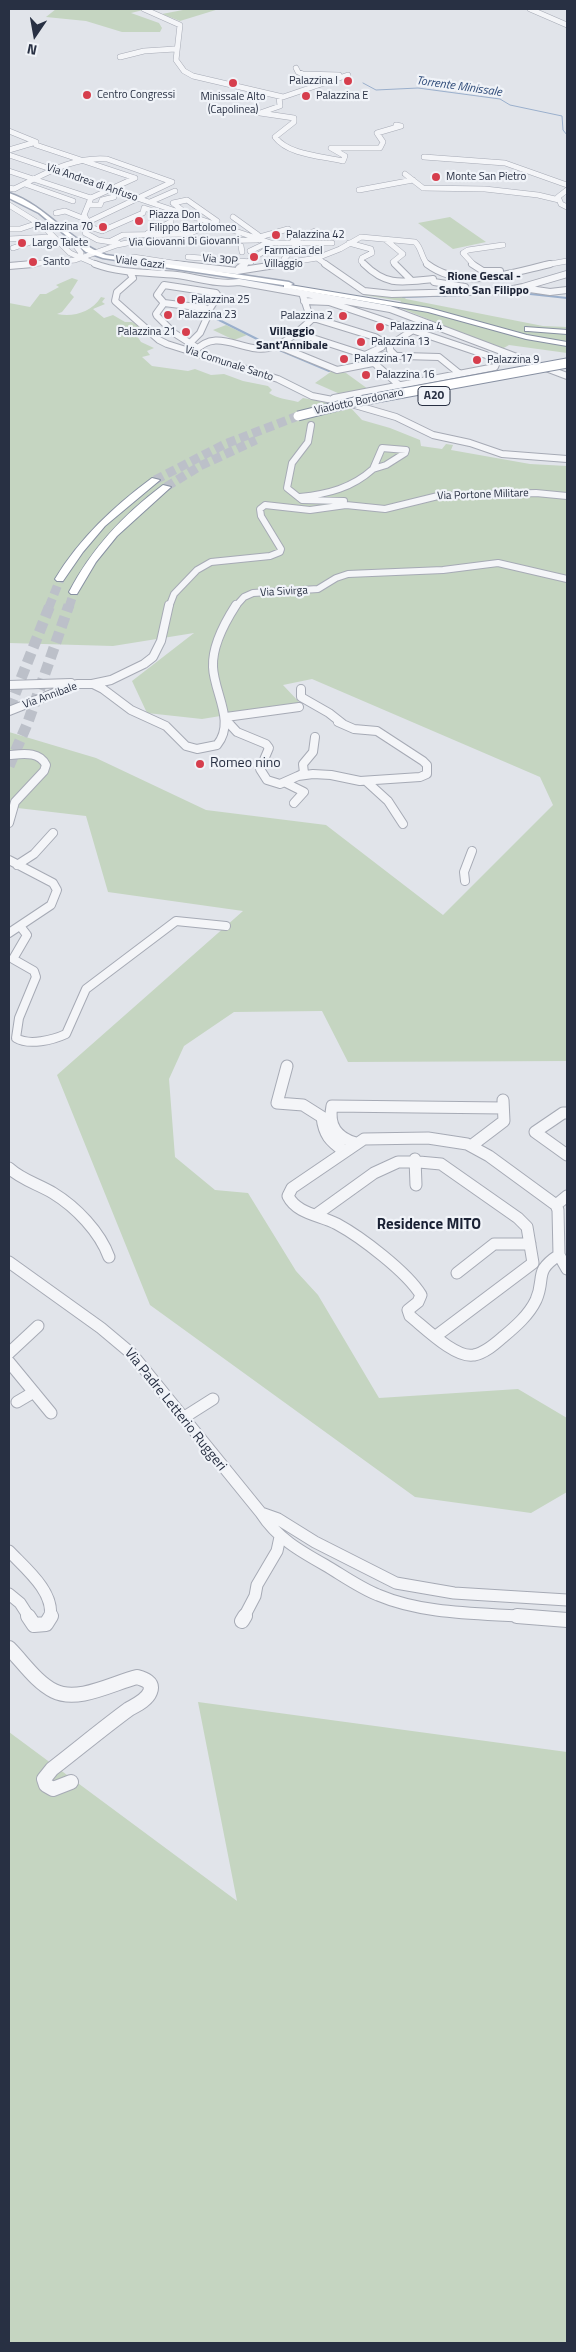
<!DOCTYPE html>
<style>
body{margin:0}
#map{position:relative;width:576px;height:2352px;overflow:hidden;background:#e1e4ea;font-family:"Titillium Web",sans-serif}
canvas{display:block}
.frame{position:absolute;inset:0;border:10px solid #283043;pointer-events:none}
.north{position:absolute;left:10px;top:10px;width:50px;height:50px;-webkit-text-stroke:4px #f0f3f8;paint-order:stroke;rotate:192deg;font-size:14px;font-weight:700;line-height:20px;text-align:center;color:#283043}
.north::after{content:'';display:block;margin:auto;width:18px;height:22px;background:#283043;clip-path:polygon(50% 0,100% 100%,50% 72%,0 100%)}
</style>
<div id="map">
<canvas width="576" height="2352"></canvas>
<div class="frame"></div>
<div class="north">N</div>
</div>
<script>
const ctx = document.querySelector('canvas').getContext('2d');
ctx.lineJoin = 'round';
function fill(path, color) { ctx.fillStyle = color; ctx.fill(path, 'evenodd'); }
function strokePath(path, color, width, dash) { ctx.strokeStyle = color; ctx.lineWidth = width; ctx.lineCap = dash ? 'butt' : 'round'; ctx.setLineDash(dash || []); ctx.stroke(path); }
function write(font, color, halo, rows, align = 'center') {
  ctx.font = font + ' "Titillium Web",sans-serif'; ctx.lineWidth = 4.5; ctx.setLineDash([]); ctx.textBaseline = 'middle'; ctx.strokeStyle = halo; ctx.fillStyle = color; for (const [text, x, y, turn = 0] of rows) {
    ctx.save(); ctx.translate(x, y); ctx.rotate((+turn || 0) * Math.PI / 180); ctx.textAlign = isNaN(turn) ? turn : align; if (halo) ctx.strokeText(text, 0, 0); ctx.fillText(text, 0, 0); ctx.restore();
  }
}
const green = new Path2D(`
 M56,9h83l4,1 -12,3 28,10 3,5 -2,4h-38l-36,-11 -40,-4z
 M188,9h31l-39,12 -18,-7z
 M450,217l36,25 -33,7 -35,-26z
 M72,278l6,2 -8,13 4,4 -12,15 -5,2c16,3 34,-1 44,-17l4,1 -3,4 3,2 -12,5 11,9 9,-3 12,7h7l8,5 -7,3 8,12 13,6 -7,3 3,4 -8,2 10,9 36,5 7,-2 16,6 13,-1 19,7 25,5 4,4 -3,3c9,6 19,6 29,9l5,-4 47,9 12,13 28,8 30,12 1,6 21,3 4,-5 7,1 -2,5 79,14 37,2v595l-219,1 -26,-51 -88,1 -50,34 -15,33 6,78 40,33 33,3 48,78 22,24 61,103 139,-9 49,29v74l-36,21 -116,-16 -265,-192 -93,-230 186,-164 -135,-19 -22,-76 -77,-9v-75l87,26 110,52 120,15 117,90 110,-110 -13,-28 -228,-98 -29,6 17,18 -98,16 -55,-6 -15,-32 62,-48 -81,13 -104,-3v-340l21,4 10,-13h6l13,-7 -3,-2z
 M363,295l40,1 3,3 137,27 24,1v26l-58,-8 -7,4 -104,-42 3,-6z
 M226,325l21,10 -13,5 -21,-10z
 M332,371l14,2 22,16 -28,5 -25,-11z
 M198,1702l369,50v591h-558v-611l228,169z`);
const streamFar1 = new Path2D(`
 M363,83l13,7 42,-2 82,11 10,6 52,11 1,14 4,5`);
const stream = new Path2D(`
 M403,297l118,-4 46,5
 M213,317l52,26
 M277,349l52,22`);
const highwayTunnelFar1 = new Path2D(`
 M155,480l70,-36 73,-28
 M166,487l34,-21 56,-26
 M49,607l11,-28
 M69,607l5,-15`);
const highwayTunnel = new Path2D(`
 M9,709l41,-104
 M9,766l19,-44 41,-117`);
const minorFar4 = new Path2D(`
 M144,9l36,16 -4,35 8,11 9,5 90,21 65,-22
 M530,9l37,16
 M120,57l24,-6 31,-2
 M296,68l2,4 5,2 36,1
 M279,97l1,9 -20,7 34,5v4l-19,15c13,18 47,19 68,24l2,-5 -14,-8h49l3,-6 -6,-9 24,-7 -5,-1
 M9,131l27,11v3l99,33
 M9,150l27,-8
 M9,155l262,88h61
 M424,157l81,6 62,22
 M9,171l82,27
 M405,174l18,14 62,1 53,6 21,5
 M25,184l48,17
 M9,188l5,1c29,-14 59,-33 93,-30l65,23 -84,40
 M359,190l54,-10
 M567,190l-9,7 3,7 6,3
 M150,202l25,-11
 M9,205l34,21 27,27 28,12
 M88,205h12l2,-5 12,-3
 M144,208l27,9v5l-23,11
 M182,210l-9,-7 14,-3 30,21
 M56,213l9,-2 20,8
 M233,217l25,18 -2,3 32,-9
 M87,226l15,5 41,-18 1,-5
 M9,229h11l18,-6
 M9,239l44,-2
 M386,240l17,14 -10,8 3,3
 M72,241l9,12 -2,5
 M293,241l22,-10
 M109,242l14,-7 66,-1 23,-11
 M118,243l-20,-3 -13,-7 3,-11 -4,-7 7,-17 44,-20
 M349,243l22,6 1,4 -10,5 -1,3 4,4
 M241,246l1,6
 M13,248l18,-6
 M250,251l17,-8
 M133,257l53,8
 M188,257l63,5
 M317,258l10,7
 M284,259l14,-16
 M19,265l56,-5 42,-15 15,-3 125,-2
 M243,265l26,-17 2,-5
 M273,265l44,-7 23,-9 21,-12 54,5c7,6 6,16 13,23
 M474,265l-11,-12 5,-3 35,-5
 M545,265l22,-4`);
const minorFar3 = new Path2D(`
 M95,264c27,10 54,8 82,11 22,3 40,10 62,7l151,27 177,67
 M175,264l62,7 44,-7
 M325,264l39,27 28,3 112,-3 19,-4 44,-13
 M364,264c23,23 39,18 69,15
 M395,264l15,15
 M427,264c36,27 83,9 123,0
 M472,264l11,7h17
 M9,266l24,-2
 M239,268l6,-4
 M130,273l3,5 -16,14 -2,9 44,39 8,4 111,35 34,17 36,7 48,14 37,18 37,8 32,11 65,5
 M434,282l31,5
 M523,288l27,4 17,-2
 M304,301l25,1 157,53 11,7 -2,5 -161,31
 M164,303l-7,-8 7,-10 52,8 2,3 -9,14
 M164,303l41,5 5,3 -10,22 -10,10
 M164,303l-8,11 1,2 17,17 22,14
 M310,317l65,20 8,5 -1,5 -17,8
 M294,332l71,23 34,30
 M276,345l61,25 36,-7
 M194,352c23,-26 47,1 74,-4 16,-3 31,-17 43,-28l-8,-24
 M367,355l72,2 21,17
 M395,355l-5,-5v-5l23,-15
 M311,425l-3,17 -16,21 -5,25 15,12 42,1
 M382,448l24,2 -1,3 -19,12 -13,4z
 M300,497c28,-3 52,-9 73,-28
 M169,607l5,-13 23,-24 14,-8 59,-6 10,-4 1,-3 -20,-33 -1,-7 5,-4 45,5 36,-5 39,4 53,-13 98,-3 31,3
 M235,607l9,-10 9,-4 65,-4 18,-11 12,-4 95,-4 55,-7 69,16`);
const minorFar2 = new Path2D(`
 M93,684l10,5 28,21 35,16 20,20 11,3 20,-4c19,-23 -3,-52 -4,-78 -1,-20 12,-45 23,-62
 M9,685l62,-2
 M301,689v8l28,16 14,11
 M9,711l68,-27h15l19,-4 33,-16 9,-7 8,-16 8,-36
 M226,717l73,-10
 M226,720l11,12 29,12 3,4 -9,21 7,11 13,4 18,-8 15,-2 18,1 29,6 60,-4 7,-3v-9l-4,-4 -46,-30 -23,-2 -16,-7
 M9,755c14,-1 30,-4 37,10l-2,6 -29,31 -6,21
 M298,776l6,-3 -1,-9 10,-12 2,-15
 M366,781l22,20 15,23
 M286,783l18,9 -10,11
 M9,860l44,23 4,7 -6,15 -42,28
 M17,865l17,-11 19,-21
 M465,881l-1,-9 8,-21
 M20,926l7,9 -14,24 21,12 2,6 -17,41 -3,20c13,8 37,2 50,-4l20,-45 90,-68 50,5`);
const minorFar1 = new Path2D(`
 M287,1066l-10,37 26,2 19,12c2,18 8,24 22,34
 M567,1113h-4l-28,19 32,23
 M428,1138l39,6 22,12 67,49 2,5 1,45c-26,17 -13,22 -23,45 -7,15 -21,27 -33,37 -8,7 -18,16 -29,18 -18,4 -50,-28 -64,-39l-2,-6 10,-8 3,-7c-14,-23 -60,-58 -84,-71 -17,-9 -40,-10 -49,-28l4,-8 72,-49z
 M356,1143c-19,-5 -28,-18 -24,-37l171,2
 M471,1146l33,-25 -1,-21
 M415,1159l1,26
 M9,1168c13,12 29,16 44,25 23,14 47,39 56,64
 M556,1205l11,-9
 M317,1214l57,-41 24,-11h21l22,2 77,54 9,9 6,36 -97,73
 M559,1255l8,14
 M9,1262l92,66 31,26 129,159c16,25 39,38 64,52 17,10 35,23 53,30 47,20 104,18 154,22
 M457,1273l37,-29h36
 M9,1353l29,-27
 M9,1362l42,51
 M17,1402l17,-10
 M183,1418l30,-19
 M261,1513l17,6 37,23 81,41 58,10 113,7
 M9,1551c16,17 46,41 41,66
 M9,1594l11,9 9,14
 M244,1617l11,-21 2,-11 20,-34 3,-14`);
const minor = new Path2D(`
 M28,1616l6,9 12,-1 5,-8
 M517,1616l50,4
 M242,1621l3,-5
 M9,1648c14,14 27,34 45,43 24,12 59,-8 83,-14 7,2 17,5 13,15 -3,8 -14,13 -21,17 -26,19 -51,40 -77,60l-8,10 2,6 7,4 18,-7`);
const major = new Path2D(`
 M9,193c38,13 61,49 97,62l183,27 4,2 -4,2 -186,-28 -17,-6 -47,-39 -30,-15z`);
const highway = new Path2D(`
 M284,284l145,24 98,27 40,7v4l-41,-7 -98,-27 -141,-24h-3z
 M525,327l42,3v4l-39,-3h-3z
 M152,478l8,2 -55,46 -22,26 -20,29h-6l-2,-2c25,-41 58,-72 97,-101z
 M163,485l8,2 -54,49 -21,26 -19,32h-6l-2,-2c23,-44 54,-77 94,-107z`);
const highwayBridge = new Path2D(`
 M298,416l56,-14 213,-39`);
const markers = [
 [348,81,5,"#d63e4d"],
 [233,83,5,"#d63e4d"],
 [87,95,5,"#d63e4d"],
 [306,96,5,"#d63e4d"],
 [436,177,5,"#d63e4d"],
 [139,221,5,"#d63e4d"],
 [103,227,5,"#d63e4d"],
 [276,235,5,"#d63e4d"],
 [22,243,5,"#d63e4d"],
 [254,257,5,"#d63e4d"],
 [33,262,5,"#d63e4d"],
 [181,300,5,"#d63e4d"],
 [168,315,5,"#d63e4d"],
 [343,316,5,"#d63e4d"],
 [380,327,5,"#d63e4d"],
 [186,332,5,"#d63e4d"],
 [361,342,5,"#d63e4d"],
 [344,359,5,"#d63e4d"],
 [477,360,5,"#d63e4d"],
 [366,375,5,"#d63e4d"],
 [200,764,5,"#d63e4d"]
];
const farPoinames = [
 ["Palazzina I",338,81,"right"],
 ["Centro Congressi",97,95],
 ["Palazzina E",316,96],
 ["Minissale Alto",233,97,"center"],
 ["(Capolinea)",233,110,"center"],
 ["Monte San Pietro",446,177],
 ["Piazza Don",149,215],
 ["Filippo Bartolomeo",149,228],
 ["Palazzina 70",93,227,"right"],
 ["Palazzina 42",286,235],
 ["Largo Talete",32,243],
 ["Farmacia del",264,251],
 ["Villaggio",264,264],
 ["Santo",43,262],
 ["Palazzina 25",191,300],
 ["Palazzina 23",178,315],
 ["Palazzina 2",333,316,"right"],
 ["Palazzina 4",390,327],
 ["Palazzina 21",176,332,"right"],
 ["Palazzina 13",371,342],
 ["Palazzina 17",354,359],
 ["Palazzina 9",487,360],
 ["Palazzina 16",376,375]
];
const farStreetnames = [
 ["Via Andrea di Anfuso",92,183,19],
 ["Via Giovanni Di Giovanni",184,242,-1],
 ["Via 30P",220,260,5],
 ["Viale Gazzi",140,263,7],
 ["Via Comunale Santo",229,364,18],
 ["Viadotto Bordonaro",359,402,-12],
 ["Via Portone Militare",483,495,-2],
 ["Via Sivirga",284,592,-3],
 ["Via Annibale",50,696,-20]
];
const farWaternames = [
 ["Torrente Minissale",459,87,8]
];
const farNeighbourhoodnames = [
 ["Rione Gescal -",484,277],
 ["Santo San Filippo",484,291],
 ["Villaggio",292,332],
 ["Sant'Annibale",292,346]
];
const shields = [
 [434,396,32]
];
const shieldNames = [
 ["A20",434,396]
];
const poiNames = [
 ["Romeo nino",210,764]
];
const streetNames = [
 ["Via Padre Letterio Ruggeri",175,1410,51]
];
const neighbourhoodNames = [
 ["Residence MITO",429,1225]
];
fill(green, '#c5d5c1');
strokePath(streamFar1, '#9aafcc', 1);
strokePath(stream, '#9aafcc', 2);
strokePath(highwayTunnelFar1, '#bcc0c9', 9, [9, 4.5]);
strokePath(highwayTunnel, '#bcc0c9', 11, [11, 5.5]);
strokePath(minorFar4, '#a6aab5', 6);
strokePath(minorFar3, '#a6aab5', 8);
strokePath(minorFar2, '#a6aab5', 10);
strokePath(minorFar1, '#a6aab5', 13);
strokePath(minor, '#a6aab5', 16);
strokePath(major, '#9fa7b7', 3);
strokePath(highway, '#8790a2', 2);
strokePath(minorFar4, '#f4f5f8', 5);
strokePath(minorFar3, '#f4f5f8', 6);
strokePath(minorFar2, '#f4f5f8', 8);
strokePath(minorFar1, '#f4f5f8', 11);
strokePath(minor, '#f4f5f8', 14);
fill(major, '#fff');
fill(highway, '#fff');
strokePath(highwayBridge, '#8790a2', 11, []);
strokePath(highwayBridge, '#fff', 9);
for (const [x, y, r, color] of markers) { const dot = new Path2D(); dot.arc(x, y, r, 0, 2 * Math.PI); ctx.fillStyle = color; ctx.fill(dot); strokePath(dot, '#f0f3f8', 2); }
write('11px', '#283043', '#f0f3f8', farPoinames, 'left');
write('11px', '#283043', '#f0f3f8', farStreetnames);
write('italic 12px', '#2f4c7a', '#f0f3f8', farWaternames);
write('bold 12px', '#1a2134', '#f0f3f8', farNeighbourhoodnames);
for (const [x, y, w] of shields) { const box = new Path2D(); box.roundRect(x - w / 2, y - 9.5, w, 19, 4); ctx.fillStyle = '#f0f3f8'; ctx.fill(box); strokePath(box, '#283043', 1); }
write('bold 12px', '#283043', null, shieldNames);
write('14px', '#283043', '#f0f3f8', poiNames, 'left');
write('14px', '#283043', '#f0f3f8', streetNames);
write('bold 15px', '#1a2134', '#f0f3f8', neighbourhoodNames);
</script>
